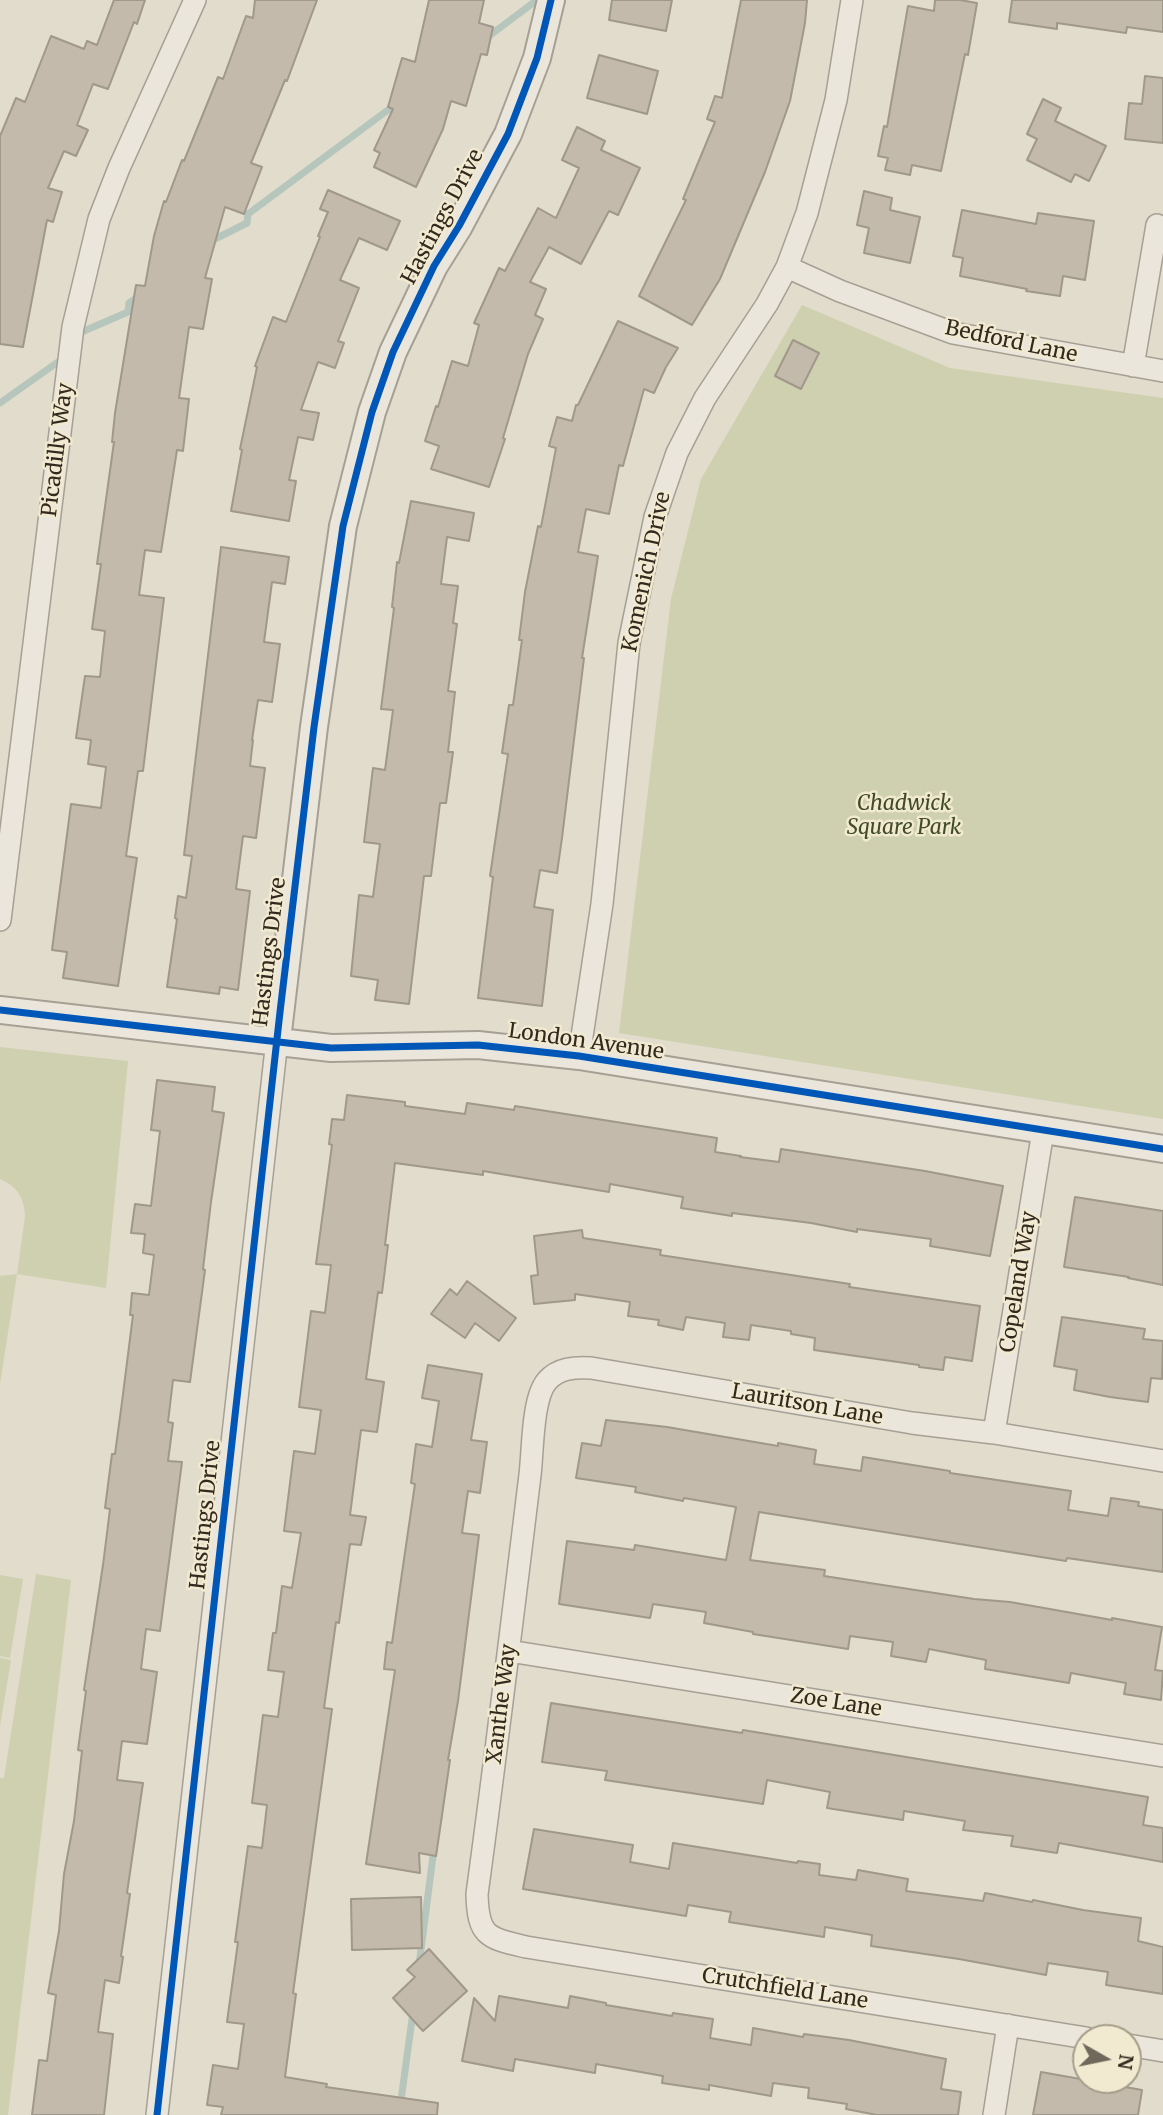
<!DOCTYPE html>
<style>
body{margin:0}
#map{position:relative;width:1163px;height:2115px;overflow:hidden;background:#e1dccb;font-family:Merriweather,serif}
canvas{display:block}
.north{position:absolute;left:1072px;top:2024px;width:70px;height:70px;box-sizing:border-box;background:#f1ead1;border:2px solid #a59d89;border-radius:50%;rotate:99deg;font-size:19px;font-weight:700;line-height:28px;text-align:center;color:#33291e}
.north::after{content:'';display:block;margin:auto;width:24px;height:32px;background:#70685b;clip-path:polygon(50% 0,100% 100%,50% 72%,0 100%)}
</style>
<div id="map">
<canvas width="1163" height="2115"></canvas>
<div class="north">N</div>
</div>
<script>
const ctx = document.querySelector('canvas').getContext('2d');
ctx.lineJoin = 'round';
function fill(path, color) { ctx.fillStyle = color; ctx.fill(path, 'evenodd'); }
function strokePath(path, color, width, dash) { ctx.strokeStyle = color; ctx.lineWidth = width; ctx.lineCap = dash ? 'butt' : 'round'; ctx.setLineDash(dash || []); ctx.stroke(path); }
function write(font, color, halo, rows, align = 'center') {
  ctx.font = font + ' Merriweather,serif'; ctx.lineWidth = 5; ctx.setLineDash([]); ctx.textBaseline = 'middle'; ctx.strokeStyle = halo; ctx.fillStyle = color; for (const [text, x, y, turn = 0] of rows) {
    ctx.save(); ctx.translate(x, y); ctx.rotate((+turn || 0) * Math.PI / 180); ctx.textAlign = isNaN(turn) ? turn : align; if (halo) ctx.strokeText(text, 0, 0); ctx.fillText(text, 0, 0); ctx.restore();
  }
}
const green = new Path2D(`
 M802,305l148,63 213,30v721l-544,-86 52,-434 30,-120z
 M0,1047l128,14 -22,227 -89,-14 -17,110v-108l17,-2 8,-57c0,-18 -8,-31 -25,-38z
 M36,1574l35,6 -63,535h-8v-337h4z
 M0,1575l23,4 -13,79 -10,-2z
 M0,1658l11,2 -11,66z`);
const stream = new Path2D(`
 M485,39l52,-39
 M209,242l38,-19 1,-9 148,-110
 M77,334l51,-22 1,-9 12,-8
 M0,403l65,-46
 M419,1965l15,-117
 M399,2115l14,-103`);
const building = new Path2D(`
 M114,0h31l-8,24 -3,-2 -26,67 -15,-5 -16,41 11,5 -12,26 -12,-5 -16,37 14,4 -9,30 -6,-2 -24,127 -23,-3v-208l16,-38 9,4 26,-66 33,13 3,-8 10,4z
 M255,0h62l-30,81 -2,-1 -34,83 11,4 -18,47 -19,-7 -20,71 7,1 -9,50 -14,-2 -10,71 10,1 -6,52 -6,-1 -16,102 -16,-2 -6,45 25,3 -21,173h-5l-12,85 11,2 -19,128 -55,-8 4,-26 -15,-2 19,-146 30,4 5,-41 -18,-3 3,-24 -15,-2 9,-62 15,1 5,-46 -13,-2 9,-65h-4l17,-122h-2l3,-29 21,-128 9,1 9,-50 10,-35 2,1 16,-42 2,1 34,-84 5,2 23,-63 7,2z
 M429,0h55l-5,23 14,4 -6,28 -6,-1 -15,52 -15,-5 -8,28 -27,58 -42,-20 6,-14 -6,-3 19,-41 -5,-2 14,-49 13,4z
 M612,0h60l-6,31 -57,-11z
 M741,0h66l-2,23 -15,78 -25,71 -45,107 -28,46 -53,-29 47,-96 -3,-1 32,-77 -8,-3 8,-23 7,2z
 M935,0h25l17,3 -9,52 -3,-1 -24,117 -29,-6 -2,10 -25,-5 3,-12 -10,-2 6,-30 3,1 21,-121 26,5z
 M1012,0h151v32l-36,-5 -1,6 -69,-10v6l-48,-7z
 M599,55l59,16 -11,43 -60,-16z
 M1145,76l18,2v65l-38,-4 4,-36 13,1z
 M1043,99l18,9 -6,13 51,25 -17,35 -14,-7 -4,8 -44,-22 10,-21 -10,-5z
 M577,127l28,14 -4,9 39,18 -22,47 -9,-4 -28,53 -32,-17 -19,35 16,7 -11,26 8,4 -15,35 -25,84 2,1 -16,48 -58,-18 8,-23 -14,-5 11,-35 2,1 14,-46 16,5 11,-41 -5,-2 25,-55 6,3 33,-63 18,10 23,-50 -17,-8z
 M328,190l72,31 -13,29 -28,-12 -19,42 19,8 -21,53 6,2 -9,25 -17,-6 -17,48 18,3 -6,27 -15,-3 -9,43 7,1 -7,40 -58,-10 11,-61 -2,-1 17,-82 -2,-1 18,-49 13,5 34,-85 -2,-1 10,-24 -8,-3z
 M864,191l28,7 -2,12 30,7 -10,46 -46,-10 5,-25 -12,-3z
 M962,210l74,14 2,-11 56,8 -9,59 -22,-4 -3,20 -34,-5 1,-2 -67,-13 3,-18 -10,-2z
 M618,321l60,27 -12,19 -12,26 -10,-4 -21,77 -4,-1 -10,49 -23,-5 -8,43 20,4 -16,102h2l-22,180 -5,35 -17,-3 -6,37 19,3 -11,96 -64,-8 15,-121 -3,-1 18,-122 -6,-1 7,-48h4l9,-65h-3l6,-48 13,-66 3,1 15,-79 -7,-2 8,-29 15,4 4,-16h2z
 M793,340l26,13 -18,36 -26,-13z
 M411,501l63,12 -5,28 -22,-4 -6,47 17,2 -5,37 4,1 -9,67 7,1 -7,60h5l-7,51h-6l-9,73h-7l-15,128 -34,-4 3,-20 -27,-4 8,-81 14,2 7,-53 -16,-2 9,-74 12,2 8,-60 -12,-1 13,-101 -2,-1 5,-45 2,1z
 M221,547l68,10 -4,27 -13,-2 -8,60 16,2 -8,58 -14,-2 -6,40h1l-3,26 15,2 -9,70 -13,-2 -7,53 14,2 -12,99 -18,-3 -1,7 -52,-7 10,-68 -2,-1 3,-22 8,2 6,-42 -8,-1z
 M157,1080l58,7 -3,24 12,2 -13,89 -8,67 2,1 -15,112 -17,-2 -5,42 5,1 -5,38 14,1 -22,169 -14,-2 -5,40 16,3 -10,72 -25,-3 -5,39 26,3 -16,110 3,1 -9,62 2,1 -4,26 -14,-3 -7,52 15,2 -9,81h-72l7,-55 8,1 9,-66 -8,-2 11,-62 5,-57 10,-53 8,-70 -4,-1 8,-59 -2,-1 19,-125 7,-56 -5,-1 7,-54h3l7,-52 11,-87h-3l2,-22 17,2 5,-40 -11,-2 2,-19 -14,-1 4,-29 16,2 9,-75 -9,-1z
 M347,1095l58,7v4l60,8 2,-11 47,7 1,-4 202,32 -2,14 26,4 -1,1 39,5 2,-13 144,22 78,15 -13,70 -60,-10 1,-7 -74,-10v3l-46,-9 -79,-10v3l-51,-8 2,-11 -73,-13 -1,8 -126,-21v4l-88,-12 -10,82h3l-6,48 -4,-1 -12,87 18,3 -7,50 -16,-2 -11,85 16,2 -5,28 -11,-1 -11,79 -3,-1 -12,86 8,1 -39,284 3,1 -11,83 42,7 -1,3 112,16 -1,12h-216l2,-8 -16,-2 6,-40 25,4 6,-45 -17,-2 11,-80h-3l13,-96 14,2 5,-43 -15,-2 11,-88 15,2 6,-45 -16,-2 5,-37h3l6,-47 10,2 9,-55 -17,-2 10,-80 21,3 6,-44 -22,-3 12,-96 14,2 6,-48 -15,-1 16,-119 -3,-1 3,-25 12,1z
 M1075,1197l88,14v74l-35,-7 1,-1 -65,-10z
 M582,1230l1,8 78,12 -1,5 190,29 -1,3 131,19 -8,55 -27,-4 -2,13 -24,-3v-2l-105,-15 1,-12 -24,-4v-3l-40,-6 -2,15 -26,-3 2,-14 -39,-6 -3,13 -25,-5 1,-5 -31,-4 2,-14 -55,-8v6l-41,4 -3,-28 7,-1 -4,-39z
 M467,1281l49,37 -17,23 -24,-18 -10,15 -34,-24 19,-25 7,6z
 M1062,1317l83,12 -2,10 20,2 -1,38 -11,-1 -3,24 -38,-5 -36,-7 3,-20 -23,-4z
 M428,1365l54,9 -11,66 16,2 -7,51 -12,-2 -6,42 17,2 -21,166 -10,59h2l-9,62 -5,34 -17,-3 1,20 -54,-9 29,-194 -11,-1 3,-27 5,1 10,-70 13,-89 -4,-1 5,-39 16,3 7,-46 -17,-3z
 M606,1420l61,7 111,19v-3l38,7 -2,14 47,7 2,-14 87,14v2l121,18 -3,19 40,6 3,-18 28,4 -1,4 25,4v62l-96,-14 -1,3 -307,-49 -9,48 75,10 -1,6 150,23 36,3 102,18v-2l50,9 -7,43 8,1 -2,29 -37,-6 2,-11 -55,-10 -2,10 -84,-14 1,-9 -57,-11 -3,13 -35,-6 2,-14 -43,-6 -2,13 -95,-15v-2l-49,-9 2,-11 -53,-8 -3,14 -91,-14 8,-63 67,9 1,-5 91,15 10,-53 -52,-9 -1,3 -48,-9 1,-5 -60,-9 6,-35 19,3z
 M551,1703l191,30 1,-3 405,67 -5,28 20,3v34l-104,-19 -2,10 -46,-7 2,-10 -50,-6 2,-9 -61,-10 -1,9 -76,-12 3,-16 -63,-12 -4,24 -158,-24 2,-9 -65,-9z
 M534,1829l99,16 -3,17 39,7 4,-26 124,20 1,-2 22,3 -1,11 37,5 2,-10 50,9 -2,12 77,10 2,-8 47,9 1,-2 50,10 58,8 -3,23 25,6v47l-57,-9 2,-13 -60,-9 -2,12 -87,-16 -88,-13 1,-11 -47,-8 -1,10 -95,-15 2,-10 -43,-7 -2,11 -163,-27z
 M421,1897l1,51 -70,2 -1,-51z
 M429,1949l38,42 -44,40 -30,-33 22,-21 -8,-7z
 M499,1996l69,12 2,-12 36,7v2l66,11 1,-3 40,6 -3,19 41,7 2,-17 50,9 1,-3 45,6 97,19 -5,30 20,3 -3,23h-81l-31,-6 1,-5 -39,-6 1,-10 -36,-5 -2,13 -62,-11v5l-47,-7 1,-7 -67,-12 -1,9 -80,-14 -2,12 -51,-10 12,-63 21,23z
 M1041,2072l101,18 -4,25h-105z`);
const minor = new Path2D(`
 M787,267l53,24 113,42 210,38
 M1133,366l24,-141
 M0,920l73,-593 26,-108 20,-51 76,-168
 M579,1056l23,-152 27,-261 26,-126 22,-64 28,-55 62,-94 20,-37 20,-54 29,-113 16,-100
 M994,1433l49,-302
 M509,1651l654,105
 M1086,2038l-560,-91c-38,-9 -48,-10 -49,-53 19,-139 36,-279 53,-419 3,-24 2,-77 17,-94 11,-13 28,-14 44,-13l321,55 82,10 169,28
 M1128,2045l35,6
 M157,2115l120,-1075
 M994,2115l14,-90`);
const tertiary = new Path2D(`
 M0,1010l331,38 147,-3 101,11 584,93
 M277,1040l37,-313 29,-201 29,-114 21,-60 41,-86 25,-40 49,-92 29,-76 14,-58`);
const cycleway = new Path2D(`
 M0,1010l331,38 147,-3 101,11 584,93
 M157,2115l123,-1103 34,-285 29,-201 29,-114 21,-60 41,-86 25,-40 49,-92 29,-76 14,-58`);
const streetNames = [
 ["Hastings Drive",443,217,-62],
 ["Bedford Lane",1011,342,12],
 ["Picadilly Way",58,450,-83],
 ["Komenich Drive",647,572,-78],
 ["Hastings Drive",270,952,-83],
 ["London Avenue",586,1042,8],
 ["Copeland Way",1019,1282,-81],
 ["Lauritson Lane",807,1405,10],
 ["Hastings Drive",206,1515,-84],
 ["Zoe Lane",836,1703,9],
 ["Xanthe Way",502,1704,-83],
 ["Crutchfield Lane",785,1989,9]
];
const parkNames = [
 ["Chadwick",904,804],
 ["Square Park",904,828]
];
fill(green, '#ced0af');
strokePath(stream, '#b6c6bd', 7);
fill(building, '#c4baac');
strokePath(building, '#a0988b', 2);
strokePath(minor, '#a6a094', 24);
strokePath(tertiary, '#a6a094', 30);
strokePath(minor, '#eae6dc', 21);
strokePath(tertiary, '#eae6dc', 26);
strokePath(cycleway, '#0057b8', 7);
write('21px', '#33291e', '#f1ead1', streetNames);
write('italic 21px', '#414d27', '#f1ead1', parkNames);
</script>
